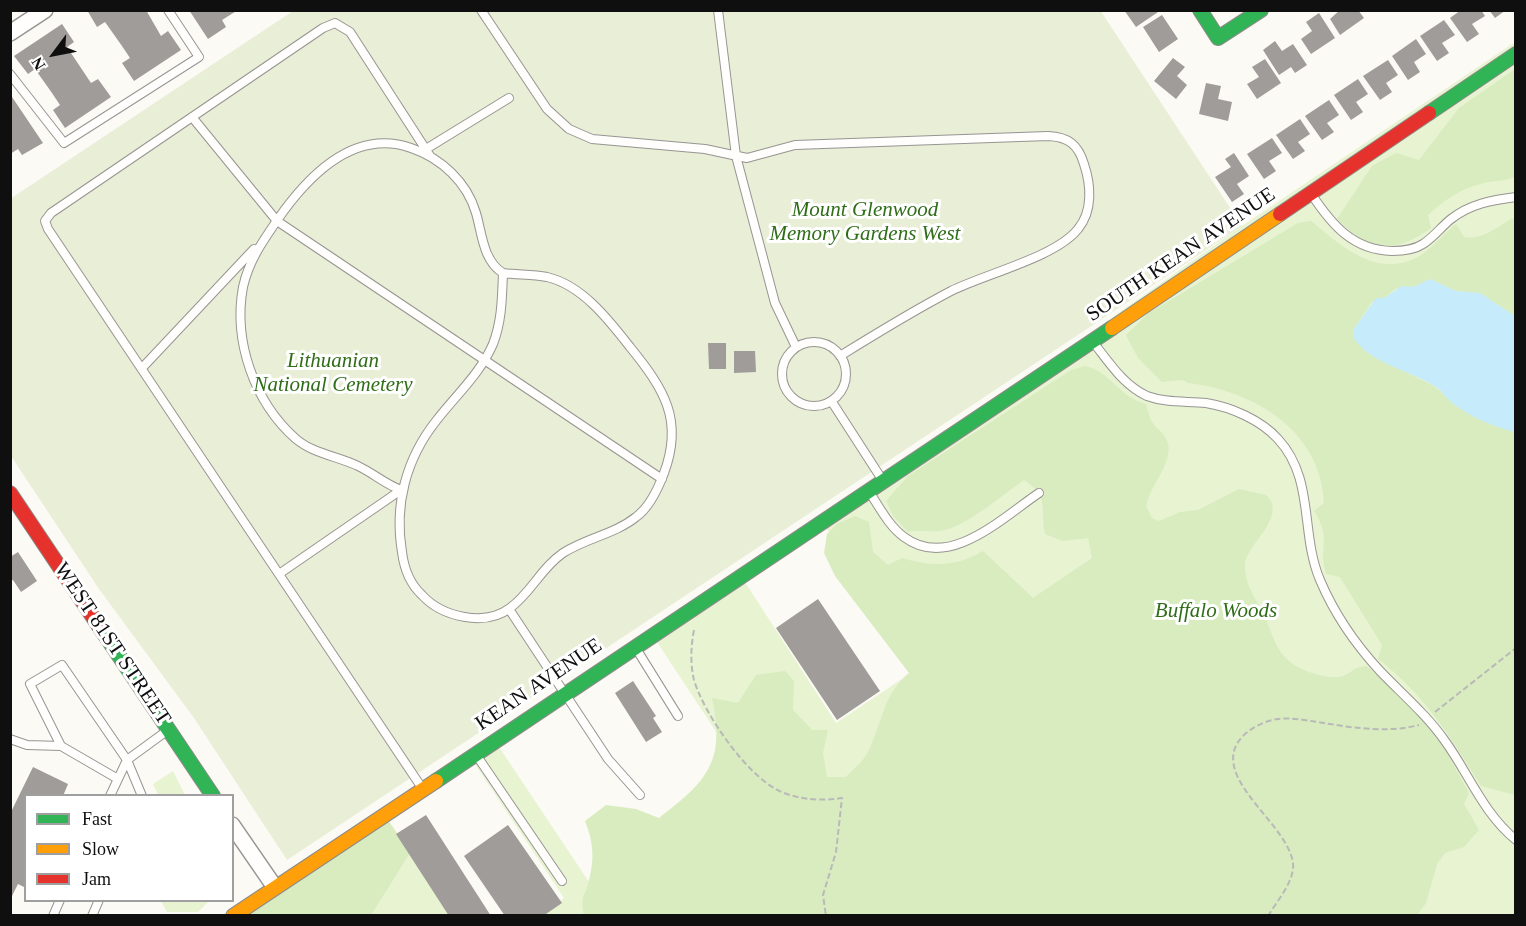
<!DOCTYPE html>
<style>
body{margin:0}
#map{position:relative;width:1526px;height:926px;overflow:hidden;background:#fcfaf4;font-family:Georgia,serif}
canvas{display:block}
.frame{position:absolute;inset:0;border:12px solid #0f0f0f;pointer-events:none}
.legend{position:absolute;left:24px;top:794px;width:210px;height:108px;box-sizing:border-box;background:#fff;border:2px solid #9f9f9f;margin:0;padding:8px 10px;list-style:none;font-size:18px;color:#0f0f0f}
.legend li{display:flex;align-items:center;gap:12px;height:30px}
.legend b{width:30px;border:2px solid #9f9f9f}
.north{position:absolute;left:24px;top:24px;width:60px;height:60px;-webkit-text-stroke:4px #fff;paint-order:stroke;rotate:238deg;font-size:16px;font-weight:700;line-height:24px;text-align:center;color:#0f0f0f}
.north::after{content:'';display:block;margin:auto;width:21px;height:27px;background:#0f0f0f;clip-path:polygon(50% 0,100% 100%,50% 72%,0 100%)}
</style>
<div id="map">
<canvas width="1526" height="926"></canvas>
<div class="frame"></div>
<ul class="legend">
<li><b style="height:8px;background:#30b455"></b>Fast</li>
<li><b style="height:8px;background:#ff9f0a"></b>Slow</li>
<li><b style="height:8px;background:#e5322d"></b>Jam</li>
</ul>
<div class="north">N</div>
</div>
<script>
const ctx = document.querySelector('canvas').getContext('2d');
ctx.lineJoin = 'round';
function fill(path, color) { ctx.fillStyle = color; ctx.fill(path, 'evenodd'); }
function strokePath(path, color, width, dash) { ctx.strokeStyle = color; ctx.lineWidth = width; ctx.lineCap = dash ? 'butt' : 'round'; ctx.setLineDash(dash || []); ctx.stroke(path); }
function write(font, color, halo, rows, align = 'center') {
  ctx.font = font + ' Georgia,serif'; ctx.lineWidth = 6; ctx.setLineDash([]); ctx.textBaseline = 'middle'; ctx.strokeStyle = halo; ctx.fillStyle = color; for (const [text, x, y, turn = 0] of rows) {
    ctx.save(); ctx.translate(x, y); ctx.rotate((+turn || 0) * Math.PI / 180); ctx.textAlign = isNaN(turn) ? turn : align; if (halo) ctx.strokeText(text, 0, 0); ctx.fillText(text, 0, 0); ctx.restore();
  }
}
const green = new Path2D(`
 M1515,42v873h-976l25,-17 -93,-140 24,-17 94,141 157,-105 -93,-141 88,-60 95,147 84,-56 -98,-145 -6,4 426,-300z
 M173,771l12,24h-27l-5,-11z
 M385,815l67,100 -217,1z
 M161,901h48l-11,11h-31z`);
const forest = new Path2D(`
 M1515,69v107c-8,6 -20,4 -31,7 -22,5 -40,17 -56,32l3,13c-36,26 -62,24 -94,-9l35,-53 24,-13 23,7 40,-52z
 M1511,219h4v97l-35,-23 -24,-2 -26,-12 -17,8 -18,2 -11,9 -13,5 -18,27 10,19 10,7 61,30 19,17 37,21 25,8v363l-34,-9c-31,-50 -56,-91 -103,-127l4,-14 -42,-68 -14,-3c-8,-30 6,-35 -12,-63l10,-8c-3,-73 -70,-112 -136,-120l-5,-3 -21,2 -24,-24 -12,-23 23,-22 149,-90 13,-2c27,22 59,53 98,40 18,-6 32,-25 47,-37l8,13c17,4 33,-10 47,-18z
 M1085,366c27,6 33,31 61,38 2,6 3,13 6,18 5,8 12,10 15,19 8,20 -16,42 -21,65l6,12 7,3 21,-9 18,-2 41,-21 27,6c23,21 -20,50 -21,69 -1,23 13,36 21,55 11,30 16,45 49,55 8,2 19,5 28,2 11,-4 8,-8 24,-10l56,52 23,33 23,42 -5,11 15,26 -15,17 -19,6 -8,11 -11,39 -9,12 -833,1c-4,-23 1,-17 5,-36 6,-22 4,-39 -4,-59l21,-16 30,4 23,9c48,-37 67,-56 53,-120l26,5 18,-28 29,-4 9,10 -1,29 19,20h16l-5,23 4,24h19c7,-8 18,-16 22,-25 14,-28 15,-58 41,-79l-74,-97 -11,-23 3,-19 10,-10 18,-8 14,6 4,30 15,13 14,-7c30,9 54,9 81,-7l50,47 59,-40 -4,-20 -25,3 -18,-7c-5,-26 5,-37 -21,-54 -22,15 -53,43 -79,50 -12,3 -24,-1 -37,2l-14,-15 -8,-16 22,-25 163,-106z
 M387,819l23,34 -39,62 -128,1z`);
const cemetery = new Path2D(`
 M1100,10l142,216 -955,634 -93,-142 -95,-129 -88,-133 -1,-257 283,-188z`);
const water = new Path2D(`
 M1430,279l26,12 24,2 35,23v116c-21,-5 -45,-15 -63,-29 -6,-5 -10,-12 -16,-16 -26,-17 -66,-23 -83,-50v-7l23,-32h8l18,-12 11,1z`);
const building = new Path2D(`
 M87,10h59l15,26 7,-5 13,19 -47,31 -12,-18 8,-5 -8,-12 -17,-24 -8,5z
 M189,10h49l-16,10 4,7 -18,12z
 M1124,10h37l-25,17z
 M1340,10h18l6,8 -24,17 -10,-16z
 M1461,10h20l4,6 -13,8 7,10 -12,8 -17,-24z
 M1489,10h17l-11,8z
 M1319,13l16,25 -24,16 -10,-15 11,-8 -6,-9z
 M1162,15l16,24 -19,13 -16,-25z
 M1444,20l11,15 -13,8 7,10 -12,8 -17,-25z
 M62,24l12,18 -7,5 24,36 7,-4 13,18 -46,31 -12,-18 7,-5 -8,-12 -17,-24 -7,5 -14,-18z
 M1416,39l10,15 -12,8 6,10 -12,8 -16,-24z
 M1275,41l7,10 11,-7 14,21 -12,8 -4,-6 -12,8 -16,-25z
 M1173,58l12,9 -8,9 10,9 -11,14 -22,-18z
 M1265,59l16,24 -24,16 -10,-15 12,-7 -7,-10z
 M1388,60l10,15 -12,8 6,9 -12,8 -17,-24z
 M1358,79l10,15 -12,8 7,10 -12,8 -17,-25z
 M1206,83l15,3 -3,13 14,3 -4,19 -29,-7z
 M10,94l33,49 -21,12 -4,-6 -8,5z
 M1329,100l10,15 -12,8 7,9 -12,8 -17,-24z
 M1300,119l10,15 -12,8 7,9 -12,8 -17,-24z
 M1272,138l10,15 -13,8 7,10 -12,8 -17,-25z
 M1234,153l15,23 -12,8 7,10 -12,8 -17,-25 16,-10 -6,-8z
 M708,343h18v26h-17z
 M734,351h21l1,21 -22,1z
 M18,552l19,29 -16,11 -8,-12 -3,1v-24z
 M818,599l62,92 -43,29 -61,-92z
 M633,681l23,35 -3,2 9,14 -16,10 -31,-49z
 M33,767l35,17 -5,12h-37v92l-8,-4 -8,16v-86z
 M426,815l65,101h-42l-53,-82z
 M508,825l54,78 -19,13h-38l-41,-60z`);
const path = new Path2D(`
 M694,630c-3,15 -4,34 0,50 10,34 55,100 90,113 19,7 38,8 58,5l-6,54 -13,43 3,21
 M1435,712l81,-64
 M1268,916c9,-15 27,-35 25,-53 -5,-37 -72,-78 -58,-115 6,-16 27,-27 43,-29 15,-2 31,2 46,4 29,5 65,10 95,2`);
const lane = new Path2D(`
 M481,10l66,99 22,20 23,10 113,10 42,9 48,-13 253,-9c20,1 30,8 36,28 7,21 9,47 -6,65 -22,28 -93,45 -127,62 -38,20 -74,42 -111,65
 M718,10l18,146 39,147 21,44
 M10,74l54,69 135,-86 -31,-47
 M192,117l85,104 385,258
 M426,149l83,-51
 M1312,195c20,30 41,55 80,56 10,0 22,-1 31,-7 11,-7 18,-17 28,-25 19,-15 41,-19 65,-22
 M782 374a32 32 0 1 1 64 0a32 32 0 1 1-64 0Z
 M1093,342c16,20 30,43 54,54 19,7 39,5 59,7 25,4 55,17 72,36 37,40 22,94 42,141 14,33 36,65 60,91 22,23 46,43 65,70 24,33 38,72 71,99
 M142,368l112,-119
 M832,402l51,79
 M401,490c-16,-6 -28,-17 -43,-24 -21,-10 -44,-12 -62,-27 -42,-37 -63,-98 -53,-152 6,-27 20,-46 35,-68 30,-43 76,-91 133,-71 30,10 56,34 65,65 6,20 7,48 27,60 15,2 29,1 44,4 35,8 62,43 83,70 34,42 54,73 34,126 -6,16 -14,34 -28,44 -21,17 -50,21 -73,36 -22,15 -32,40 -53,55 -25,19 -68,9 -88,-13 -12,-11 -18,-27 -20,-43 -8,-47 4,-93 34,-131 20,-26 44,-47 57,-77 9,-23 9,-47 10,-71
 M870,493c10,15 19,33 34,44 45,34 99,-20 135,-44
 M279,574l122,-84
 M509,609l99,150 32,36
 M637,650l41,66
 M10,739l17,6 34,1
 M477,756l85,125
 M127,760l15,36
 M118,779l-57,-33 -31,-62 32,-19 65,95 41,-30
 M422,788l-374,-559 -3,-8 6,-8 272,-185 12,-5 15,9 80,124
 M110,796l17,-36
 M53,916l7,-16
 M92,916l7,-16`);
const street = new Path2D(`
 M10,33l35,-23
 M232,825l42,61`);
const fast = new Path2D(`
 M1200,10l18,28 43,-28
 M1429,113l87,-59
 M99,626l114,170
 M436,781l676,-453`);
const slow = new Path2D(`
 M1112,328l168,-114
 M233,916l203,-135`);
const jam = new Path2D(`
 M1280,214l149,-101
 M10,493l89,133`);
const parkNames = [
 ["Mount Glenwood",865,210],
 ["Memory Gardens West",865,234],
 ["Lithuanian",333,361],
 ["National Cemetery",333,385],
 ["Buffalo Woods",1216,611]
];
const streetNames = [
 ["SOUTH KEAN AVENUE",1181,255,-34],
 ["WEST 81ST STREET",112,644,56],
 ["KEAN AVENUE",539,685,-34]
];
fill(green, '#e7f3d1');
fill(forest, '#d8ecbf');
fill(cemetery, '#e9eed6');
fill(water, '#c6ebfa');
fill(building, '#9f9c99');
strokePath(lane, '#969592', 10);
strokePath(street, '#969592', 18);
strokePath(fast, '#8c8b89', 16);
strokePath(slow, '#8c8b89', 16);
strokePath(jam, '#8c8b89', 16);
strokePath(path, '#b9b9b8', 2, [6, 3]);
strokePath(lane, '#fffefd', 8);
strokePath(street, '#fffefd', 15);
strokePath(fast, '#30b455', 14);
strokePath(slow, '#ff9f0a', 14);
strokePath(jam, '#e5322d', 14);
write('italic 21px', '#2f6d18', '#fff', parkNames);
write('21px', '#0f0f0f', '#fff', streetNames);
</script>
